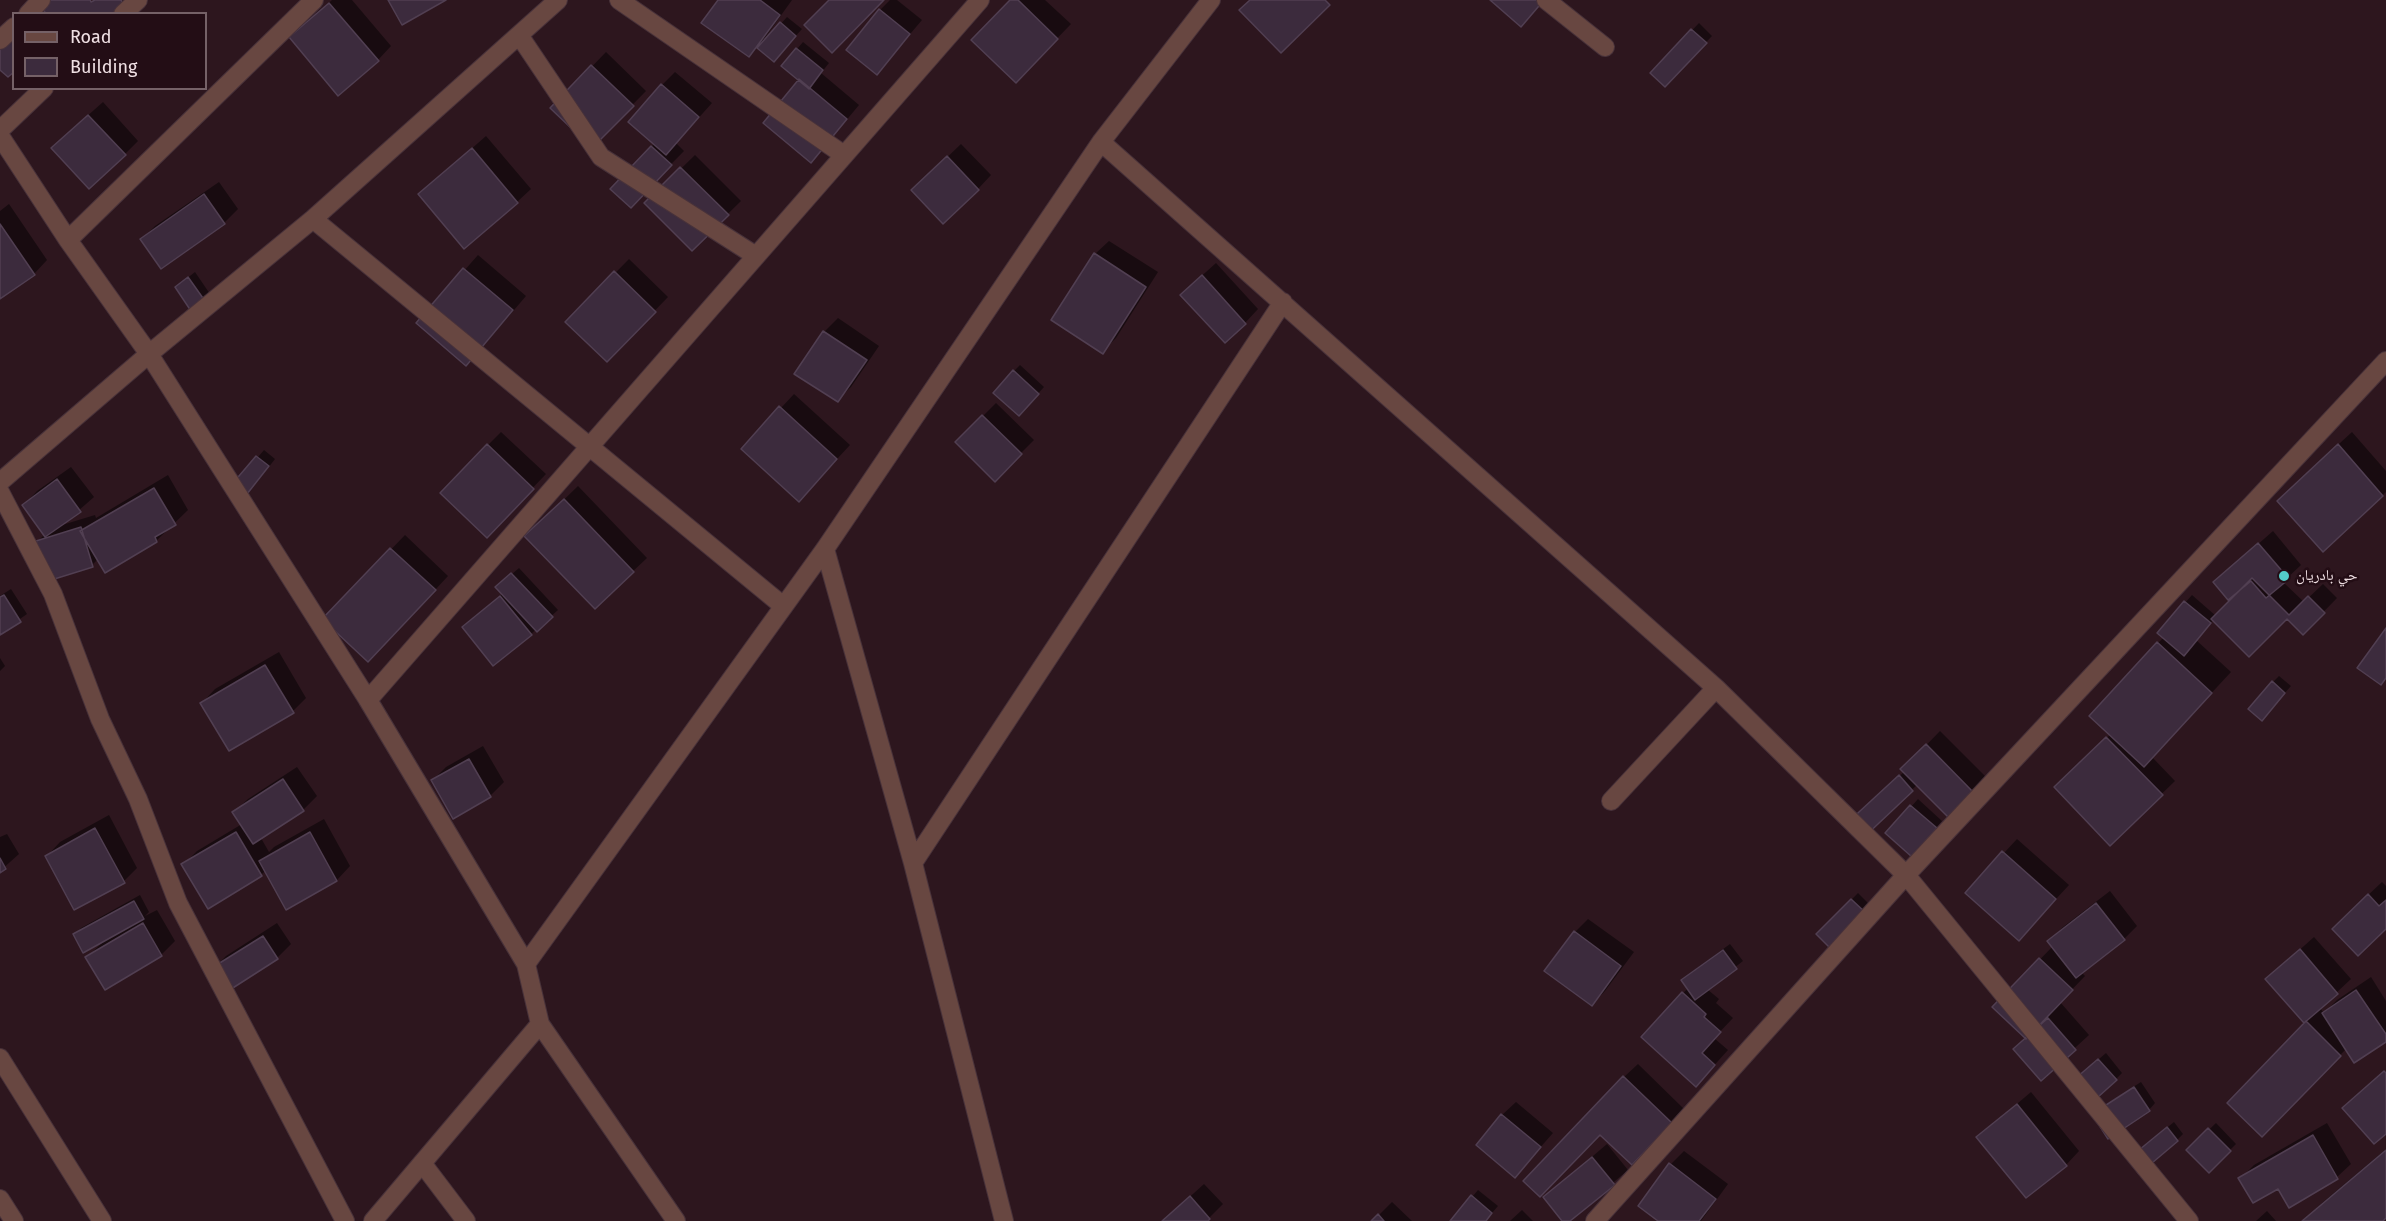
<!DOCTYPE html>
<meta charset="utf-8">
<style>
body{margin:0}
#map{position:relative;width:2386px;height:1221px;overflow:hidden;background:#2d161e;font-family:"Fira Sans",sans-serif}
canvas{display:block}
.legend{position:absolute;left:12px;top:12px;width:195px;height:78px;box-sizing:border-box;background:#230d15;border:2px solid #756167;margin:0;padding:8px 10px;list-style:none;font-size:18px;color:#efdfe3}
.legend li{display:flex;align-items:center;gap:12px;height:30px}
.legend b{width:30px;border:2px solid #756167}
</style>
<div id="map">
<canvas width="2386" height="1221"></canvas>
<ul class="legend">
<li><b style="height:8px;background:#684741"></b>Road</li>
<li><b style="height:16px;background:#3c2b3d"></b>Building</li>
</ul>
</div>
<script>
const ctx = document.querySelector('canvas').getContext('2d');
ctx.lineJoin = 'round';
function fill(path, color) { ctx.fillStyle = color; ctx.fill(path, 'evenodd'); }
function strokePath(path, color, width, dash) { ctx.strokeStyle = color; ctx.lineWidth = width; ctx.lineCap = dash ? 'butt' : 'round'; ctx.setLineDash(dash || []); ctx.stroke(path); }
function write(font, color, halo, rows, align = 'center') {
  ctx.font = font + ' "Fira Sans","Noto Naskh Arabic",sans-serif'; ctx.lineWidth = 5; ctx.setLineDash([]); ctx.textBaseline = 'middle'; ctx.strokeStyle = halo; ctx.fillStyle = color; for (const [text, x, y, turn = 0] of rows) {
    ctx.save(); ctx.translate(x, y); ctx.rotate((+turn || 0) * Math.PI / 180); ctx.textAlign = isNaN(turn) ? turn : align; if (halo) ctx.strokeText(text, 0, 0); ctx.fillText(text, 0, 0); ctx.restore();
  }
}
const shadow = new Path2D(`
 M332,0h20l39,46 -13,14 -87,-23z
 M720,0h72l-28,39 2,1 21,-23 15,12 -28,31 -17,-13 -8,8z
 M890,0h7l25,20 -45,53 3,-63z
 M1012,0h33l26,24 -55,57z
 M1699,23l13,13 -47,49 -13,-12z
 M803,42l26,21 -8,10 38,32 -35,42 -23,-68 -4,-30z
 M606,52l40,39 -54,55 -40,-38z
 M675,72l37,31 -36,40 8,8 -54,55 -18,-17 43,-46 7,-58z
 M103,102l35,39 -13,13 -58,-20z
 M486,136l45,53 -14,13 -97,-8z
 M961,144l30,31 -13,14 -65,1z
 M695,155l46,46 -49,48 -46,-46z
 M219,182l19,27 -14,14 -82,16 13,-13z
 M9,204l38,56 -13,14 -34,23v-86z
 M1109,241l49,31 -42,66 -14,14 -7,-98z
 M478,255l48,41 -46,54 -62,-27z
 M629,259l39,38 -61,63 -40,-38z
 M1216,263l42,46 -13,14 -49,-42z
 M195,272l15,22 -6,6 -28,-13z
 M838,318l41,28 -28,41 -14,13 -13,-68z
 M1020,365l24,22 -19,21 -11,-37z
 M794,394l56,51 -38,41 -69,-37z
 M996,403l38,37 -39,39 -38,-37z
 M501,432l45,42 -46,48 -12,-77z
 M2352,432l34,39v21l-63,58 -31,-63z
 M264,450l11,9 -21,27 -18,-3z
 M71,467l23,30 -32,28 33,-10 1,3 72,-43 20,35 -32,31 -58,18 -6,6 -54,-24 7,-7 -21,-29 13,-14z
 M578,486l69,72 -52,49 -55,-84z
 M2273,531l28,34 -18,17 21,20 19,-18 14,14 -34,35 -16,-16 -73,2 -18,21 35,32 -79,85 23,24 -65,63 -54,-57 55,-53 47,-91 6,-6 -5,-5 33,-37 24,21 15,-15 -16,-19z
 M405,535l43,41 -66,71 -58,-28z
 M519,568l39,42 -27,24 -67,-7 39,-34 1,-12z
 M11,589l16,25 -27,19v-37z
 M279,652l27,46 -13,13 -91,-8 13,-14z
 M0,658l5,8 -5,5z
 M2279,676l12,10 -23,26 5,-30z
 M1940,731l49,49 -38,38 -33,-34 -57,54 -6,-20 50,-47 -2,-2z
 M483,746l21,36 -14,14 -36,21 -21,-37 13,-13z
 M297,767l20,29 -14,14 -42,28 8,14 5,-5 50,-28 26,47 -13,14 -50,28 -21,-38 -5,5 -78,-10 14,-14 45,-27 -8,-12 14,-13z
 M1918,799l24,22 -24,27 -30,-15z
 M109,815l28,53 -13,13 -77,-25 13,-14z
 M7,834l12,20 -19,17v-34z
 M2017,839l52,46 -50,54 -52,-46z
 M2382,882l4,4v41l-39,-12z
 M2110,891l27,35 -13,13 -43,33 4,4 -25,26 29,33 -48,44 -15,-42 -32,-30 59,-61 -4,-5 14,-14z
 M1858,893l14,14 -54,27z
 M140,895l9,17 -4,4 12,-6 18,31 -14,14 -56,33 -18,-31 15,-14 -27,-8 6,-7z
 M1588,919l46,33 -29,39 -13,14 -17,-73z
 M277,923l14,21 -14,14 -65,12 14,-14z
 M2314,937l37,42 -31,29 4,5 13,-13 34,-23 15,24v39l-39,8 -85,87 44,-112 -39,-44z
 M1730,944l13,17 -36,28 12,10 -3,4 17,15 -19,20 14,12 -19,21 -66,-35 45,-48 1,-14z
 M2106,1053l16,20 -6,6 -39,-1z
 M1638,1064l46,45 -52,54 -31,-30 23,-56z
 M2141,1082l14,21 -6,7 -49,-2z
 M2031,1092l48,59 -13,14 -88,-28z
 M1516,1102l37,31 -38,43 -13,-61z
 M2174,1122l9,12 -6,6 -41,13z
 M2216,1123l20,21 -27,27 -21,-21z
 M2327,1123l24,41 -14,13 -48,28 -10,-18 -39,-8 14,-14z
 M1607,1144l21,26 -60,51h-4l-19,-24z
 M2386,1149v67l-6,5h-76l19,-19z
 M1684,1151l44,33 -27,37h-41l11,-57z
 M1204,1184l19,20 -17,17h-43z
 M1478,1190l20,16 -13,15h-33z
 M1392,1202l20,19h-39z
 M1522,1210l11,11h-23z
 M2267,1211l9,10h-20z`);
const building = new Path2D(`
 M38,0h52l1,2 4,-2h26l6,9 -7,5h-74z
 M388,0h58l-44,25z
 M718,0h42l20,15 -31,42 -48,-34z
 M829,0h55l-52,53 -28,-28z
 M1010,0h8l40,39 -42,44 -45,-43z
 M1250,0h75l5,5 -49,48 -42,-43z
 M1490,0h54l-23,27z
 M329,3l50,58 -41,35 -49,-59z
 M879,9l31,25 -33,41 -31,-25z
 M780,22l16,14 -22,26 -17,-14z
 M14,28v44l-6,5 -8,-7v-28z
 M1691,29l16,14 -42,44 -15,-14z
 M796,48l27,22 -14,19 -28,-23z
 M591,65l43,41 -42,42 -42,-40z
 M799,79l48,40 -36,44 -48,-40z
 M661,84l38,33 -33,38 -38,-33z
 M88,115l38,40 -37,34 -38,-41z
 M651,146l21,19 -41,43 -21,-19z
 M472,148l46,55 -54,46 -46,-55z
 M947,156l32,34 -36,34 -32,-34z
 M680,167l49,48 -37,36 -48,-48z
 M204,194l21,30 -64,45 -21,-30z
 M0,224l35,51 -35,24z
 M1094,253l52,34 -43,67 -52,-34z
 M463,268l50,42 -47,56 -50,-43z
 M614,271l42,41 -49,50 -42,-40z
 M1202,275l44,49 -21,19 -45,-48z
 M188,277l17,24 -14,10 -16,-24z
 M823,331l44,29 -29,42 -44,-28z
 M1013,370l26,24 -20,22 -26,-23z
 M779,406l58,53 -38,43 -58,-53z
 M982,415l40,39 -27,28 -40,-40z
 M487,444l47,45 -47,49 -47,-45z
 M2338,444l45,52 -60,56 -46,-51z
 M256,456l13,10 -22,28 -14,-11z
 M57,479l24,33 -36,25 -23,-32z
 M154,488l22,37 -21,12 2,5 -52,31 -25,-42z
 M564,499l70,73 -39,37 -71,-73z
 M81,527l12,40 -45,14 -12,-40z
 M2258,543l31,36 -23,19 -15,-17 -23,19 -15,-18z
 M390,548l46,42 -68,72 -46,-43z
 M511,573l42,44 -16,15 -42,-45z
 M2252,578l37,37 19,-19 17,17 -22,22 -16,-16 -38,38 -38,-38z
 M4,595l17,27 -21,13v-38z
 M500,596l32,39 -39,31 -31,-39z
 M2184,601l27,22 -27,33 -27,-23z
 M2386,628v50l-5,7 -24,-17z
 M2157,642l55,51 -68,74 -55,-51z
 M265,665l29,48 -65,38 -29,-48z
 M2272,681l13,12 -23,28 -14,-12z
 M2106,737l57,58 -53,51 -56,-59z
 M1926,744l50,51 -25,25 -51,-51z
 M469,759l22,38 -38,22 -22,-39z
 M1899,775l14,16 -52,49 -15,-16z
 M283,779l21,32 -51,33 -21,-32z
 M1910,805l27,23 -25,29 -27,-24z
 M95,828l30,55 -51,27 -29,-54z
 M236,832l26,44 -54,33 -27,-45z
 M310,832l27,49 -51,29 -27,-49z
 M2002,851l54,48 -37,42 -54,-48z
 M0,858l6,11 -6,4z
 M2368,894l11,12 7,-6v29l-28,27 -26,-27z
 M1851,899l16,15 -35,36 -16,-16z
 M134,901l10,18 -61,34 -10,-19z
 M2096,903l29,37 -49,38 -29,-37z
 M143,923l19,33 -57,34 -20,-33z
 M1574,931l47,35 -29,40 -48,-35z
 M263,936l15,23 -53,34 -15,-24z
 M2300,949l38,45 -34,29 -39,-44z
 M1723,950l14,19 -42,31 -14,-20z
 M2039,958l34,32 -47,49 -34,-32z
 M2356,990l30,44v8l-32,21 -32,-50z
 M1682,992l24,22 -2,3 17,15 -19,21 13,12 -19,22 -55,-50z
 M2048,1018l28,32 -35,31 -28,-32z
 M2306,1021l35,35 -79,81 -35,-34z
 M2098,1059l19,21 -29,26 -19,-22z
 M2384,1071l2,2v61l-12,10 -32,-36z
 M1623,1076l49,47 -40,42 -32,-30 -60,62 -17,-16z
 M2134,1087l16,24 -42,28 -16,-25z
 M2017,1104l50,62 -41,32 -50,-61z
 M1501,1114l40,33 -26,31 -39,-33z
 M2167,1127l11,14 -39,33 -11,-15z
 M2208,1128l23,23 -22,22 -23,-23z
 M2313,1135l25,44 -49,29 -11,-19 -25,14 -15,-25z
 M2386,1150v68l-3,3h-81z
 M1592,1157l23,28 -45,36h-8l-19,-24z
 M1669,1163l47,36 -17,22h-41l-20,-15z
 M1471,1195l21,18 -6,8h-36z
 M1190,1196l20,23 -2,2h-46z
 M1378,1214l6,7h-13z`);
const minor = new Path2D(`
 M619,0l225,155
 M1546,0l59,47
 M28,14l13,-14
 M123,14l15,-14
 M519,35l82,122 155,99
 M0,40l14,-13
 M0,130l44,-42
 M0,136l68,104 81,114 219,346 158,264 14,60 136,197
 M1101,142l615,546 190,187 283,346
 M313,219l469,386
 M68,240l246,-240
 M0,482l149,-128 164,-135 245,-219
 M0,492l53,102 47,125 38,80 40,104 167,318
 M825,549l88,314 91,358
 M368,700l612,-700
 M1611,801l105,-113
 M913,863l370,-561
 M526,964l299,-415 276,-407 110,-142
 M0,1058l102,163
 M422,1163l44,58
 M0,1199l14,22
 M373,1221l167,-197
 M1595,1221l311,-346 480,-514`);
const markers = [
 [2284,576,6,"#53cdc9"]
];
const poiNames = [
 ["حي بادريان",2296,576]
];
fill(shadow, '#0007');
fill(building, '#3c2b3d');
strokePath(building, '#513f52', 1.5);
strokePath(minor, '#48323a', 20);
strokePath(minor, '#684741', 18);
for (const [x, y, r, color] of markers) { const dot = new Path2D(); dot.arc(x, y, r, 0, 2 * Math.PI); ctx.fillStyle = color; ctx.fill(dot); strokePath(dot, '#230d15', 2); }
write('15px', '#efdfe3', '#230d15', poiNames, 'left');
</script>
